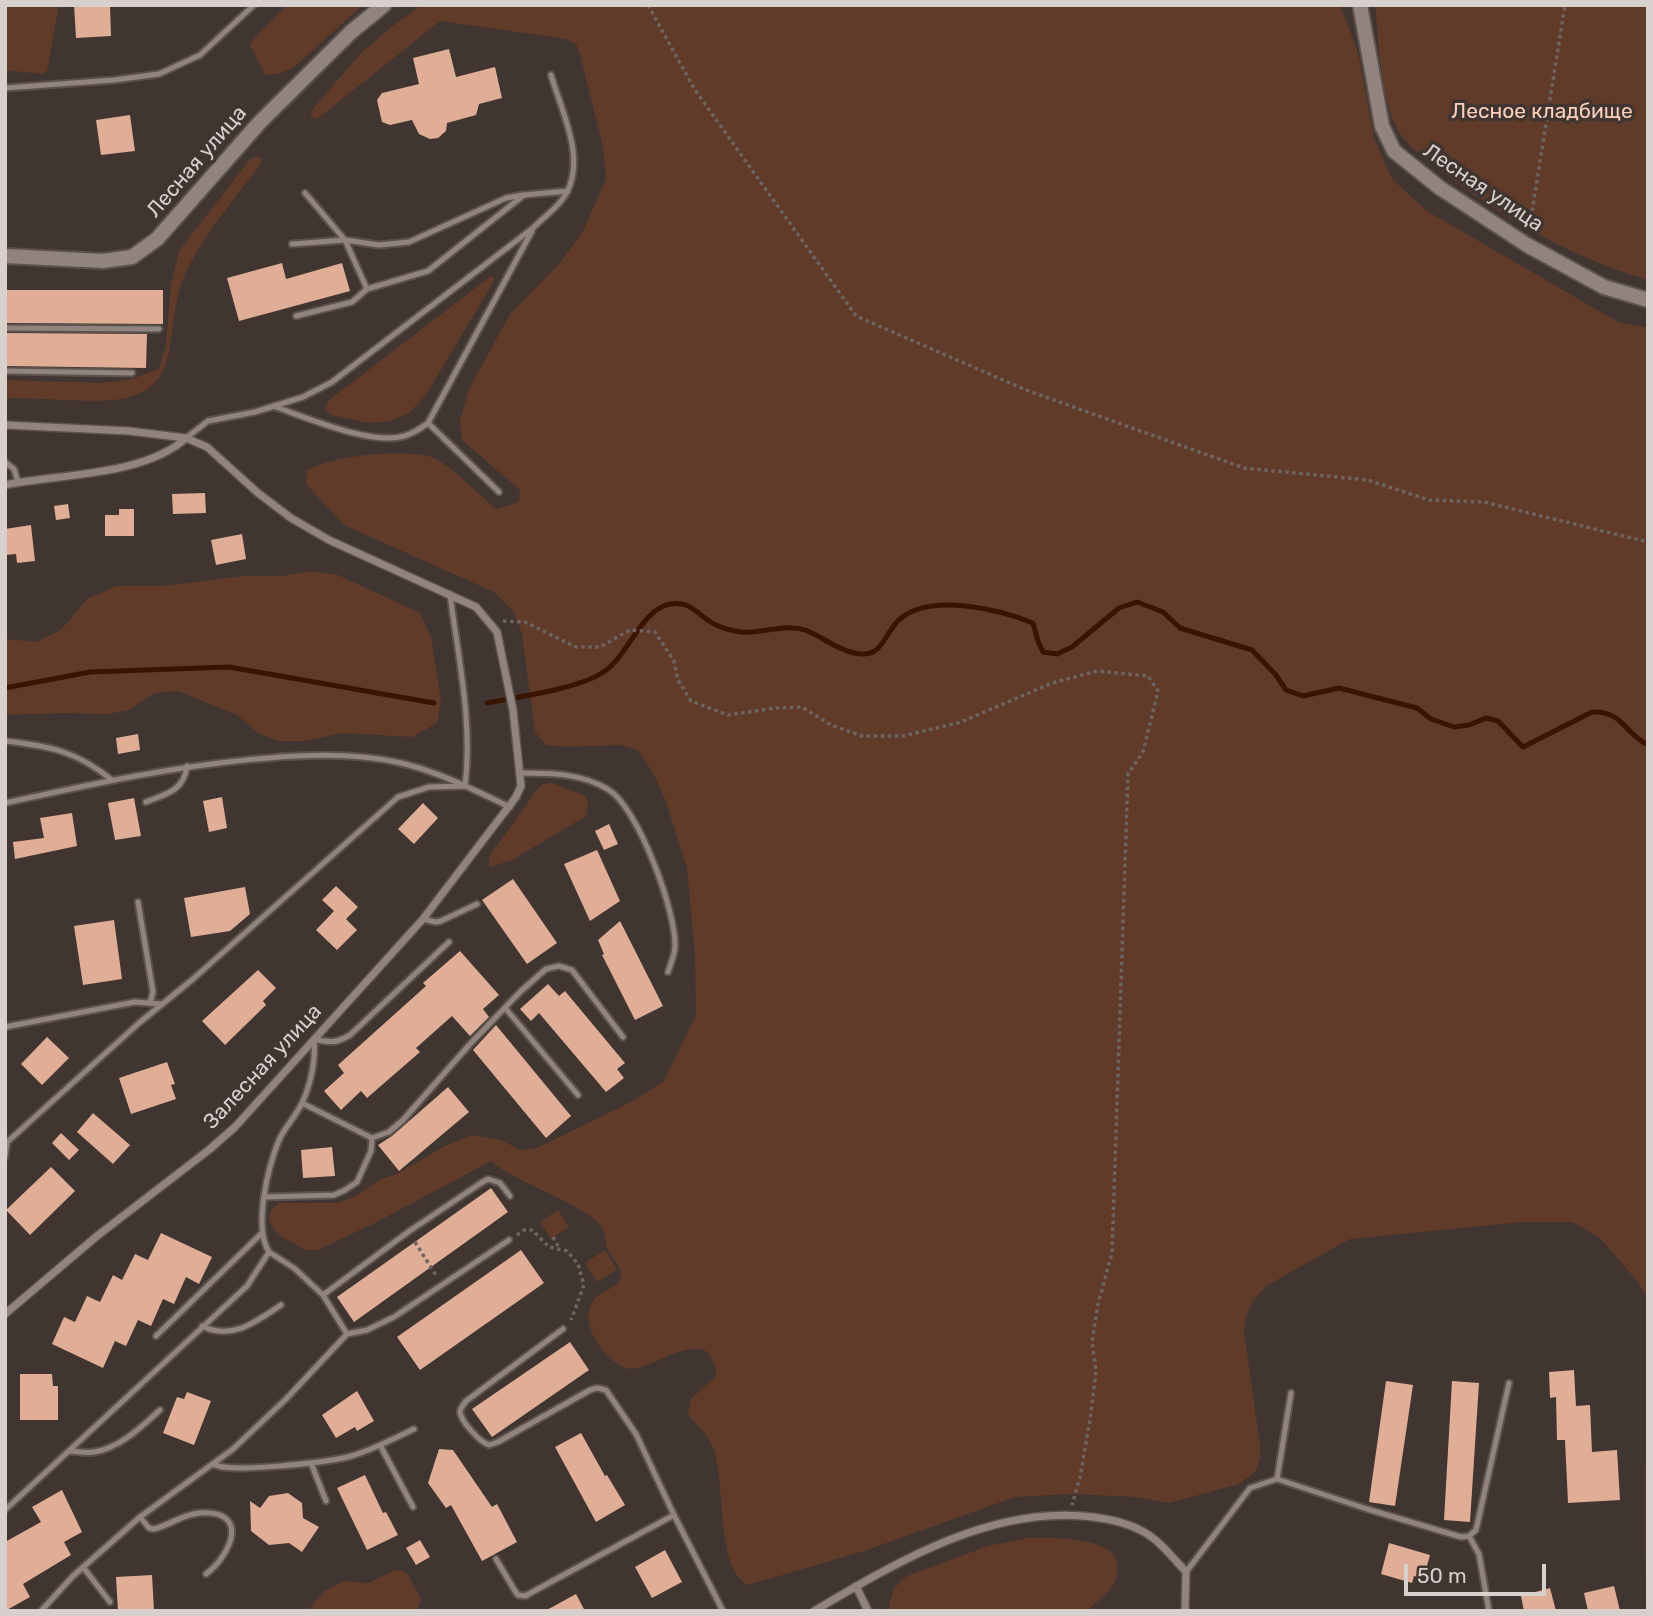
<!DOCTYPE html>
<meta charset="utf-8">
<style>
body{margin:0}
#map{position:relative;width:1653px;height:1616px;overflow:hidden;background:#403530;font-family:Rubik,sans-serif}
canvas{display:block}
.frame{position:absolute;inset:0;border:7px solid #d8d0cd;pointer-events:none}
.scale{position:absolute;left:1404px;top:1564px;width:142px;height:32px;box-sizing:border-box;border:4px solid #d8d0cd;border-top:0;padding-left:9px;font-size:21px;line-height:24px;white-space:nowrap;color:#d8d0cd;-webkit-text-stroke:5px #403530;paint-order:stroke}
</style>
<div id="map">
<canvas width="1653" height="1616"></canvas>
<div class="frame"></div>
<div class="scale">50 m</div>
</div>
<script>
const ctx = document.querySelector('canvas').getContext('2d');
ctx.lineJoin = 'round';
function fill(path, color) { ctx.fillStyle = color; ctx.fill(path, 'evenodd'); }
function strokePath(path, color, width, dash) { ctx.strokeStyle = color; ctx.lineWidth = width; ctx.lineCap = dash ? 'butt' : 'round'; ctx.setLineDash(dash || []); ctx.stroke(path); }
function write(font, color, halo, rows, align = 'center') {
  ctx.font = font + ' Rubik,sans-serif'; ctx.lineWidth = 7; ctx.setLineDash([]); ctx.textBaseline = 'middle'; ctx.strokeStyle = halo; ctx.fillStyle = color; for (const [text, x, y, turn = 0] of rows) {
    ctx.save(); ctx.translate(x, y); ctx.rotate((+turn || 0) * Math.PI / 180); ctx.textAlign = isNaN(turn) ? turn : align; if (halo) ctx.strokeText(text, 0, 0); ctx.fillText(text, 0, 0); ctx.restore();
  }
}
const green = new Path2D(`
 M5,5h54l-12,66 -5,3 -37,-4z
 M287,5h76l-70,63 -15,6 -13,1 -15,-30 6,-9z
 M422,5h918l18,47 16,86 18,41 35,32 191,111 30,6v971l-11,-18 -38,-44 -27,-15h-49l-173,17 -84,47 -14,16 -6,15 -2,15 16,113v14l-5,13 -16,12 -70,19 -33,-6 -64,-3 -57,3 -151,54 -116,34c-34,-18 -21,-106 -36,-140 -6,-13 -15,-20 -24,-30l3,-16 25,-23c1,-8 -2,-13 -6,-20 -12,-22 -57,12 -78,13 -8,0 -16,-6 -23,-12 -16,-15 -32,-46 -9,-63 8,-6 18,-6 21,-16 2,-10 -9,-19 -13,-28 -3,-7 -2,-14 -5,-21 -10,-22 -88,-46 -112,-68l-116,62 -57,27h-13l-23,-13 -9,-9 -4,-10 2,-7 8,-8h59l16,-6 27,-18 16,-5 46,-27 29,-12 28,5 21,10 16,-2 96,-47 31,-20 32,-66 -1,-61 -8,-86 -22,-69 -12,-26 -15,-23 -18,-5 -55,2 -19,-2 -11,-13 -13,-98 -8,-22 -20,-20 -150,-67 -38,-41 1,-13c20,-15 109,-25 131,-11 21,13 39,33 58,49l23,-7 1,-12 -58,-50 -2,-19 9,-32 41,-75 50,-51 23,-32 23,-52 -3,-33 -23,-92 -4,-10 -10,-5 -126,-18 -123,98 -6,-2 1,-7 49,-57 33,-28z
 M1375,5h273v275c-77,-23 -148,-63 -211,-113 -16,-13 -33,-23 -41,-41 -16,-34 -17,-84 -21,-121z
 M257,157l4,1v5c-26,36 -57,71 -76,111 -13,29 -10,59 -19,89 -13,44 -66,38 -102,37 -19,-1 -39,-2 -59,-2v-18l97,3 27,-3 30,-11 7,-24 5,-60 8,-34 71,-92z
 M491,276l3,1v4l-68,114 -18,19 -18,7 -22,2 -37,-8 -6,-7 3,-7z
 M311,571l27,4 82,38 11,24 10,64 -4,22 -25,14 -70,-4 -36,8h-28l-20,-8 -21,-18 -59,-24 -23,2 -27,17 -20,4 -45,-1 -58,2v-76l31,3 25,-12 26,-31 30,-13h45l83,-10h38z
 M552,783l34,13 2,9 -2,11 -74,44 -23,7v-10l50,-70 5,-3z
 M558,1210l11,17 -18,12 -11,-17z
 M605,1250l12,20 -20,12 -12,-19z
 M1648,1406v205h-2l-1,-133z
 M1027,1538c23,0 104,-4 89,40 -4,13 -20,24 -29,33h-197l-1,-5 5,-18 13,-12 81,-30z
 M401,1570l6,3 14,26 -4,12h-110l18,-20 19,-10 24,2 25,-12z`);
const stream = new Path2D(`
 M5,688l85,-16 139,-5 205,36
 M487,703c30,-6 93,-14 118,-32 23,-16 37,-62 65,-67 23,-4 28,13 46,21 6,3 18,6 25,7 20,2 45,-9 64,-2 19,7 37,24 58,24 20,1 24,-25 37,-35 31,-27 100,-9 133,4l5,18 5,11 14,2 15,-7 47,-39 18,-6 26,10 17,16 72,22 24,25 10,15 17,6 36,-8 78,20 14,11 23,8 15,-2 17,-7 12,3 25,26 69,-35c30,-2 33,22 56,33`);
const building = new Path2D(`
 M74,5h36l1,31 -35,2z
 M449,49l7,28 39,-10 7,31 -23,6 -3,11 -29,8 -1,8 -8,7 -8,1 -11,-5 -7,-14 -22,5 -8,-3 -5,-22 5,-7 37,-9 -6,-26z
 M130,115l5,36 -34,4 -5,-35z
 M282,263l4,16 56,-16 8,28 -111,30 -12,-43z
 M5,290h158v34l-158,-1z
 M5,333l142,1 -1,34 -141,-2z
 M205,493l1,20 -33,1 -1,-20z
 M68,504l2,14 -14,2 -2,-14z
 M119,509h15v27h-29v-21h14z
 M31,525l4,36 -18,2 -1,-9 -11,1v-26z
 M242,534l4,25 -30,6 -5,-25z
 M138,734l2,16 -22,4 -2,-16z
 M222,797l5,31 -18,4 -6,-31z
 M134,798l7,38 -26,4 -7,-37z
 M423,803l15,15 -24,26 -16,-15z
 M72,813l5,33 -62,13 -2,-17 31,-4 -4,-20z
 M609,824l9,20 -14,6 -9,-19z
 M597,850l23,51 -30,20 -26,-57z
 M513,879l44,64 -30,21 -45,-64z
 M336,886l22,21 -12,12 11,11 -20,20 -21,-20 18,-19 -12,-11z
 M245,887l5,27 -20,17 -39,6 -7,-39z
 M114,920l8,59 -39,6 -9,-59z
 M620,921l43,85 -28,14 -33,-65 2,-1 -6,-14z
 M460,951l39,44 -16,14 6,8 -19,19 -18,-20 -36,32 4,4 -53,46 -6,-7 -20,19 -17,-19 20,-18 -6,-8 88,-79 -3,-3z
 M258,970l18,18 -13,13 3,4 -41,40 -23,-24z
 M548,984l11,12 6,-5 60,72 -8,6 7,9 -18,14 -67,-79 -8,8 -11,-12z
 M496,1025l75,91 -25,22 -73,-88z
 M47,1037l22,21 -27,27 -21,-21z
 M167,1062l8,22 -4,1 5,14 -45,15 -12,-36z
 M448,1087l21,25 -70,59 -21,-26 14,-9z
 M93,1113l37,32 -17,19 -36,-32z
 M61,1133l18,17 -10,10 -17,-17z
 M332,1147l3,29 -32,2 -2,-28z
 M51,1167l24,24 -45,44 -24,-25z
 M491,1188l17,24 -154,110 -17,-25z
 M161,1233l51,24 -13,27 -13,-7 -12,27 -11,-5 -12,27 -13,-6 -12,26 -11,-5 -12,27 -51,-24 12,-27 11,5 12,-26 13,6 13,-27 9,5 13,-26 13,6z
 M521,1250l23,33 -124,87 -23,-33z
 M570,1342l19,28 -97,67 -20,-28z
 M1574,1370l2,36 14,-1 2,47 25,-2 3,50 -52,3 -3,-63h-8l-1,-43 -6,1 -1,-26z
 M20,1374h32l1,12h5v34h-38z
 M1386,1381l27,4 -18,121 -26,-4z
 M1452,1381l27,2 -9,139 -26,-2z
 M357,1391l17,30 -17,10 -2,-4 -19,11 -14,-23z
 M187,1392l24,9 -17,44 -31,-12 14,-36 7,2z
 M581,1433l24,43 2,-1 18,30 -29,17 -41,-75z
 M439,1449l14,1 39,57 5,-3 20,38 -35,19 -31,-56 -5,3 -18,-25z
 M365,1475l18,38 3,-1 12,23 -31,15 -30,-62z
 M62,1490l20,42 -18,10 7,13 -48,29 7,13 -25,14v-69l36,-20 -9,-15z
 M288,1493l14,10 1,15 16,9 -17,25 -13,-9 -20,2 -18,-14 -1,-30 10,7 9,-12z
 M420,1540l10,17 -14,8 -10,-17z
 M1389,1543l41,12 -5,18 -6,-2 -1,6 -4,-1 -2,7 -31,-9z
 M665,1550l17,32 -30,16 -17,-31z
 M152,1575l2,36h-36l-2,-34z
 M1614,1586l6,25h-32l-4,-18z
 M1550,1588l6,23h-32l-3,-15z
 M576,1594l9,17h-40z`);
const path = new Path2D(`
 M648,5l47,85 161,226 170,74 218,78 124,12 61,20 55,2 164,40
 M1531,218l34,-213
 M503,621l22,1 51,25h24l30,-17 25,2 19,29 4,19 13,21 37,14 48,-7 26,-1 29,18 31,11h41l58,-14 91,-39 45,-12 51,5 10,15 -15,61 -15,22 -16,479 -14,51 -6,38 4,29 -5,42 -11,65 -8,27
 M517,1235l7,-5h8l17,17 18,4 11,13 6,21 -13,35
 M553,1237l6,11
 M415,1242l22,35`);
const lane = new Path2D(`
 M5,88l109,-8 45,-6 41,-19 54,-50
 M305,193l40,47 22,49
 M292,244l53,-4 34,5 30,-3 97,-44 17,-3
 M296,316l56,-14 15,-13 61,-18 96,-76 44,-4
 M5,328l154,1
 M5,371l127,2
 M273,406c32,11 99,40 131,30 9,-2 17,-8 24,-13l104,-192
 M428,423l71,69
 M186,438l22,-17 47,-9 48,-15 29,-15 201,-154c9,-9 20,-17 28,-27 29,-36 1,-88 -10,-126
 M5,462l9,7 4,13
 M5,741c45,5 71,10 107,39
 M520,773c30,0 62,0 89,17 29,18 67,121 66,156 0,8 -4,17 -7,26
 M146,802c20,-8 38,-11 41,-36
 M5,803c87,-19 174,-38 263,-45 44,-4 90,-5 133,5 38,9 73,27 109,44
 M138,902l15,90 -3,11
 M423,919l13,3 5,-1 36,-17
 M506,1009l72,86
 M5,1027l130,-25 26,2
 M302,1103l70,35 17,-6 14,-12 67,-76 51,-53 25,-22 13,-3 13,4 51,67
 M5,1144l134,-121 54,-44 205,-182 31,-10 36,-1c8,-64 -7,-129 -15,-192
 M5,1157l2,-15
 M265,1197l69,-2 11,-5 12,-8 14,-31 1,-13
 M269,1252l25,16 29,27 24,39
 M323,1295l85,-63 73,-49 7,-4 12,4 10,13
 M202,1326c30,15 55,-5 79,-21
 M563,1329l-97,72c-2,3 -5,6 -6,10 0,10 20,31 29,34l9,-3 92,-52 7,-2 9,2 30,44 38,81
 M156,1336l107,-104
 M380,1445l33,62
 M71,1451c7,1 16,2 23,1 26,-4 47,-25 66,-42
 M311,1463l15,38
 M213,1464c17,10 113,-2 135,-7 23,-6 45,-18 66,-28
 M1277,1479l14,-86
 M5,1510l242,-224 22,-34c-16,-25 -1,-85 10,-112 6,-13 17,-24 23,-37 9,-19 14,-44 12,-64 15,4 23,4 36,-4l99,-93
 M140,1517l9,11 5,1c16,-4 29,-15 46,-16 51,-3 31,42 6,61
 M1469,1536l10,18 10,57
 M496,1559l19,32 3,4 7,1 149,-81 49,96
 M83,1567l27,35
 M1186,1572l64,-84 27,-9 90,30 94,28 8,-1 7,-6 33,-147
 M41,1611l32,-35 67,-59 93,-68 53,-50 61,-65 20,-4 27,-13 115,-77`);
const street = new Path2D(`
 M5,425l124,6 57,7 21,9 51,46 33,25 38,22 147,67 21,25 16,78 8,76 -5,11 -93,122 -188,208 -25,22 -113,87 -92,78
 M5,485c53,-11 140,-9 181,-47
 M856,1586l12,25
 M814,1611c83,-49 179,-107 279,-94 17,2 35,6 51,15 16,9 29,26 42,40l-1,39`);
const secondary = new Path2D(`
 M1360,5l22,121 12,25 46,37 87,57 77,42 44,13
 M5,256l98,5 29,-4 25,-18 103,-117 91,-90 33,-27`);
const parkNames = [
 ["Лесное кладбище",1542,112]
];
const streetNames = [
 ["Лесная улица",197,162,-49],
 ["Лесная улица",1483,188,34],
 ["Залесная улица",263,1067,-47]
];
fill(green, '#613b2a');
strokePath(stream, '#3a1401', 5);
fill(building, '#e0ad96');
strokePath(lane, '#5b524e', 9);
strokePath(street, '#5b524e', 10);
strokePath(secondary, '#5b524e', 18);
strokePath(path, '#6e6460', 3.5, [3.5, 3.5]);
strokePath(lane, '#91847e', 5);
strokePath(street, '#91847e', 7);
strokePath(secondary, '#91847e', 14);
write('21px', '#fdcfbb', '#403530', parkNames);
write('21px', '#d8d0cd', '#403530', streetNames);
</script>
